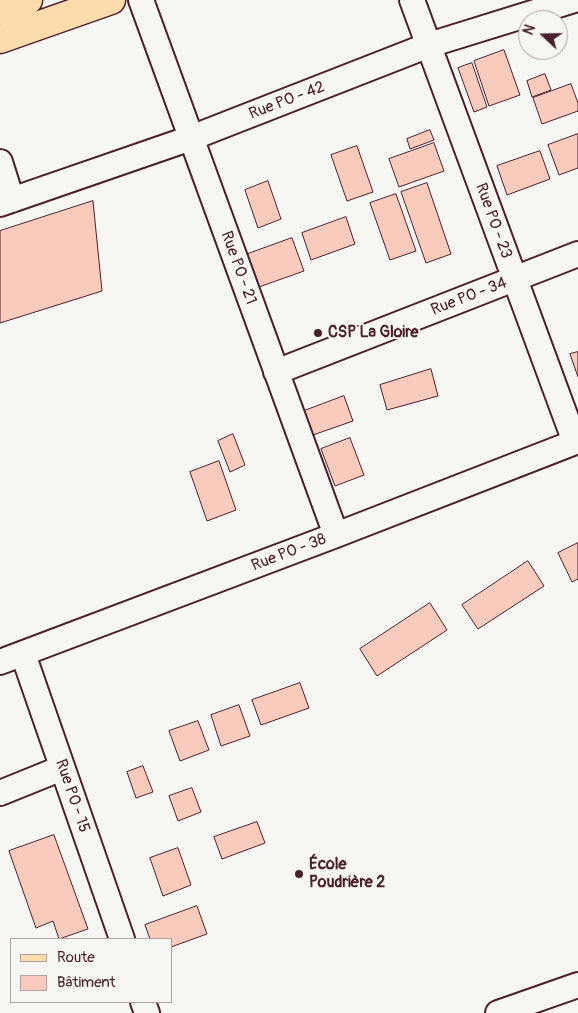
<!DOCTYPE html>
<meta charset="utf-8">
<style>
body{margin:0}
#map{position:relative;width:578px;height:1013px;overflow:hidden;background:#f6f6f2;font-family:Pangolin,sans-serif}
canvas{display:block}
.legend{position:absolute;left:10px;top:938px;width:162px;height:65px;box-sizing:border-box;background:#f6f6f2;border:1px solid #b1a0a2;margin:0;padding:6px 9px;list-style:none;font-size:15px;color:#4a1f2b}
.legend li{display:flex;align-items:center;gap:10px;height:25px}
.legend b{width:25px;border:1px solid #b1a0a2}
.north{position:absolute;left:518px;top:10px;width:50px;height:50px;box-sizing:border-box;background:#f6f6f2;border:1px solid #b1a0a2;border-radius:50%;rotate:291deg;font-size:14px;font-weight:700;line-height:20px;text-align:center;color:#4a1f2b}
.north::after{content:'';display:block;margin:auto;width:18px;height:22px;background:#4a1f2b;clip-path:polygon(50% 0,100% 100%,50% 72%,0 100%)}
</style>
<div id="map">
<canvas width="578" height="1013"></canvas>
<ul class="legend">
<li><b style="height:6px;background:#fddcac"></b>Route</li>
<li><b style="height:14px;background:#f9cbbd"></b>Bâtiment</li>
</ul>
<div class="north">N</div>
</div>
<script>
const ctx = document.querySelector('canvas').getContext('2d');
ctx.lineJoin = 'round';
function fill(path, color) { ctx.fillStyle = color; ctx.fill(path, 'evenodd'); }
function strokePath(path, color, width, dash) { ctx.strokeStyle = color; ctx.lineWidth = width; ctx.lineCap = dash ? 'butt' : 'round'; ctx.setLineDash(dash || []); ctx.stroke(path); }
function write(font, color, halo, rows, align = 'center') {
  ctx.font = font + ' Pangolin,sans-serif'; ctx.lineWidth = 4; ctx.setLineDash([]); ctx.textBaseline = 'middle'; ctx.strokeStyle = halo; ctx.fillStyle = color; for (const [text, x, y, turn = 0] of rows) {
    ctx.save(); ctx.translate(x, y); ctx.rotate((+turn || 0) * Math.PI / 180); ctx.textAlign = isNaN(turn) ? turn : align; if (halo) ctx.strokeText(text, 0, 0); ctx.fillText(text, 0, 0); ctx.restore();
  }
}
const building = new Path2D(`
 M504,50l16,45 -31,11 -15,-45z
 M472,63l15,44 -13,5 -16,-44z
 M545,74l6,16 -19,7 -5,-16z
 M571,84l7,19v8l-36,13 -9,-26z
 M430,130l4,10 -24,9 -3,-10z
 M578,134v34l-19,7 -11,-30z
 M434,143l10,28 -45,16 -10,-28z
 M357,146l16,46 -26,9 -16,-46z
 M540,151l10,28 -43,16 -10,-29z
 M268,181l13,38 -23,9 -13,-38z
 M427,183l24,71 -25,9 -25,-71z
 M396,194l20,57 -26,9 -20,-57z
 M93,201l9,90 -102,32v-92z
 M346,217l9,27 -44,16 -9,-27z
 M292,238l12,33 -48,17 -11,-33z
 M578,352v25l-8,-23z
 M431,369l7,27 -51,14 -7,-25z
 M344,396l9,25 -40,14 -9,-24z
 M233,434l12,31 -15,7 -12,-31z
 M350,438l14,37 -29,11 -14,-37z
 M219,461l17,49 -29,11 -17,-49z
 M578,543v36l-6,3 -14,-29z
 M528,561l16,25 -66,43 -16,-24z
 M430,603l17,27 -70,46 -17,-27z
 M300,683l9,25 -48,17 -9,-25z
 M239,705l11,31 -29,10 -10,-31z
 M198,721l11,29 -29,11 -11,-30z
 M143,766l10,26 -17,6 -9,-26z
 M192,788l9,24 -23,9 -9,-25z
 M257,822l8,21 -43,16 -8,-22z
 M54,835l34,94 -29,10 -6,-18 -17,7 -27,-77z
 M178,848l13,37 -28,11 -13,-38z
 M197,906l10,28 -36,13v-8h-21l-5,-14z`);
const minor = new Path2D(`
 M141,0l195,535
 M412,0l163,442
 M0,162l12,38
 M0,204l191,-66 238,-93 145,-45
 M276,372l302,-118
 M23,654l99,285
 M0,662l336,-127 242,-94
 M0,793l62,-25
 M143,1002l4,11
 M498,1013l80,-28`);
const major = new Path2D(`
 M0,10l28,-10
 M0,39l111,-39`);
const markers = [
 [318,333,5,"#4a1f2b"],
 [299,874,5,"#4a1f2b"]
];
const streetNames = [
 ["Rue PO - 42",287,101,-21],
 ["Rue PO - 23",493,221,70],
 ["Rue PO - 21",238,268,70],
 ["Rue PO - 34",469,297,-21],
 ["Rue PO - 38",289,553,-21],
 ["Rue PO - 15",72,796,71]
];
const poiNames = [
 ["CSP La Gloire",328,333],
 ["École",309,865],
 ["Poudrière 2",309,883]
];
fill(building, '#f9cbbd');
strokePath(building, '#4a1f2b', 1);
strokePath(minor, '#4a1f2b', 28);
strokePath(major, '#4a1f2b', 31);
strokePath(minor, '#f6f6f2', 24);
strokePath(major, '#fddcac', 28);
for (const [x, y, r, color] of markers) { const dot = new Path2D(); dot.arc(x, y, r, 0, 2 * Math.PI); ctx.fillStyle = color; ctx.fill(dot); strokePath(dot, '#f6f6f2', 2); }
write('16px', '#4a1f2b', '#f6f6f2', streetNames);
write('bold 16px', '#4a1f2b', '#f6f6f2', poiNames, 'left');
</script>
